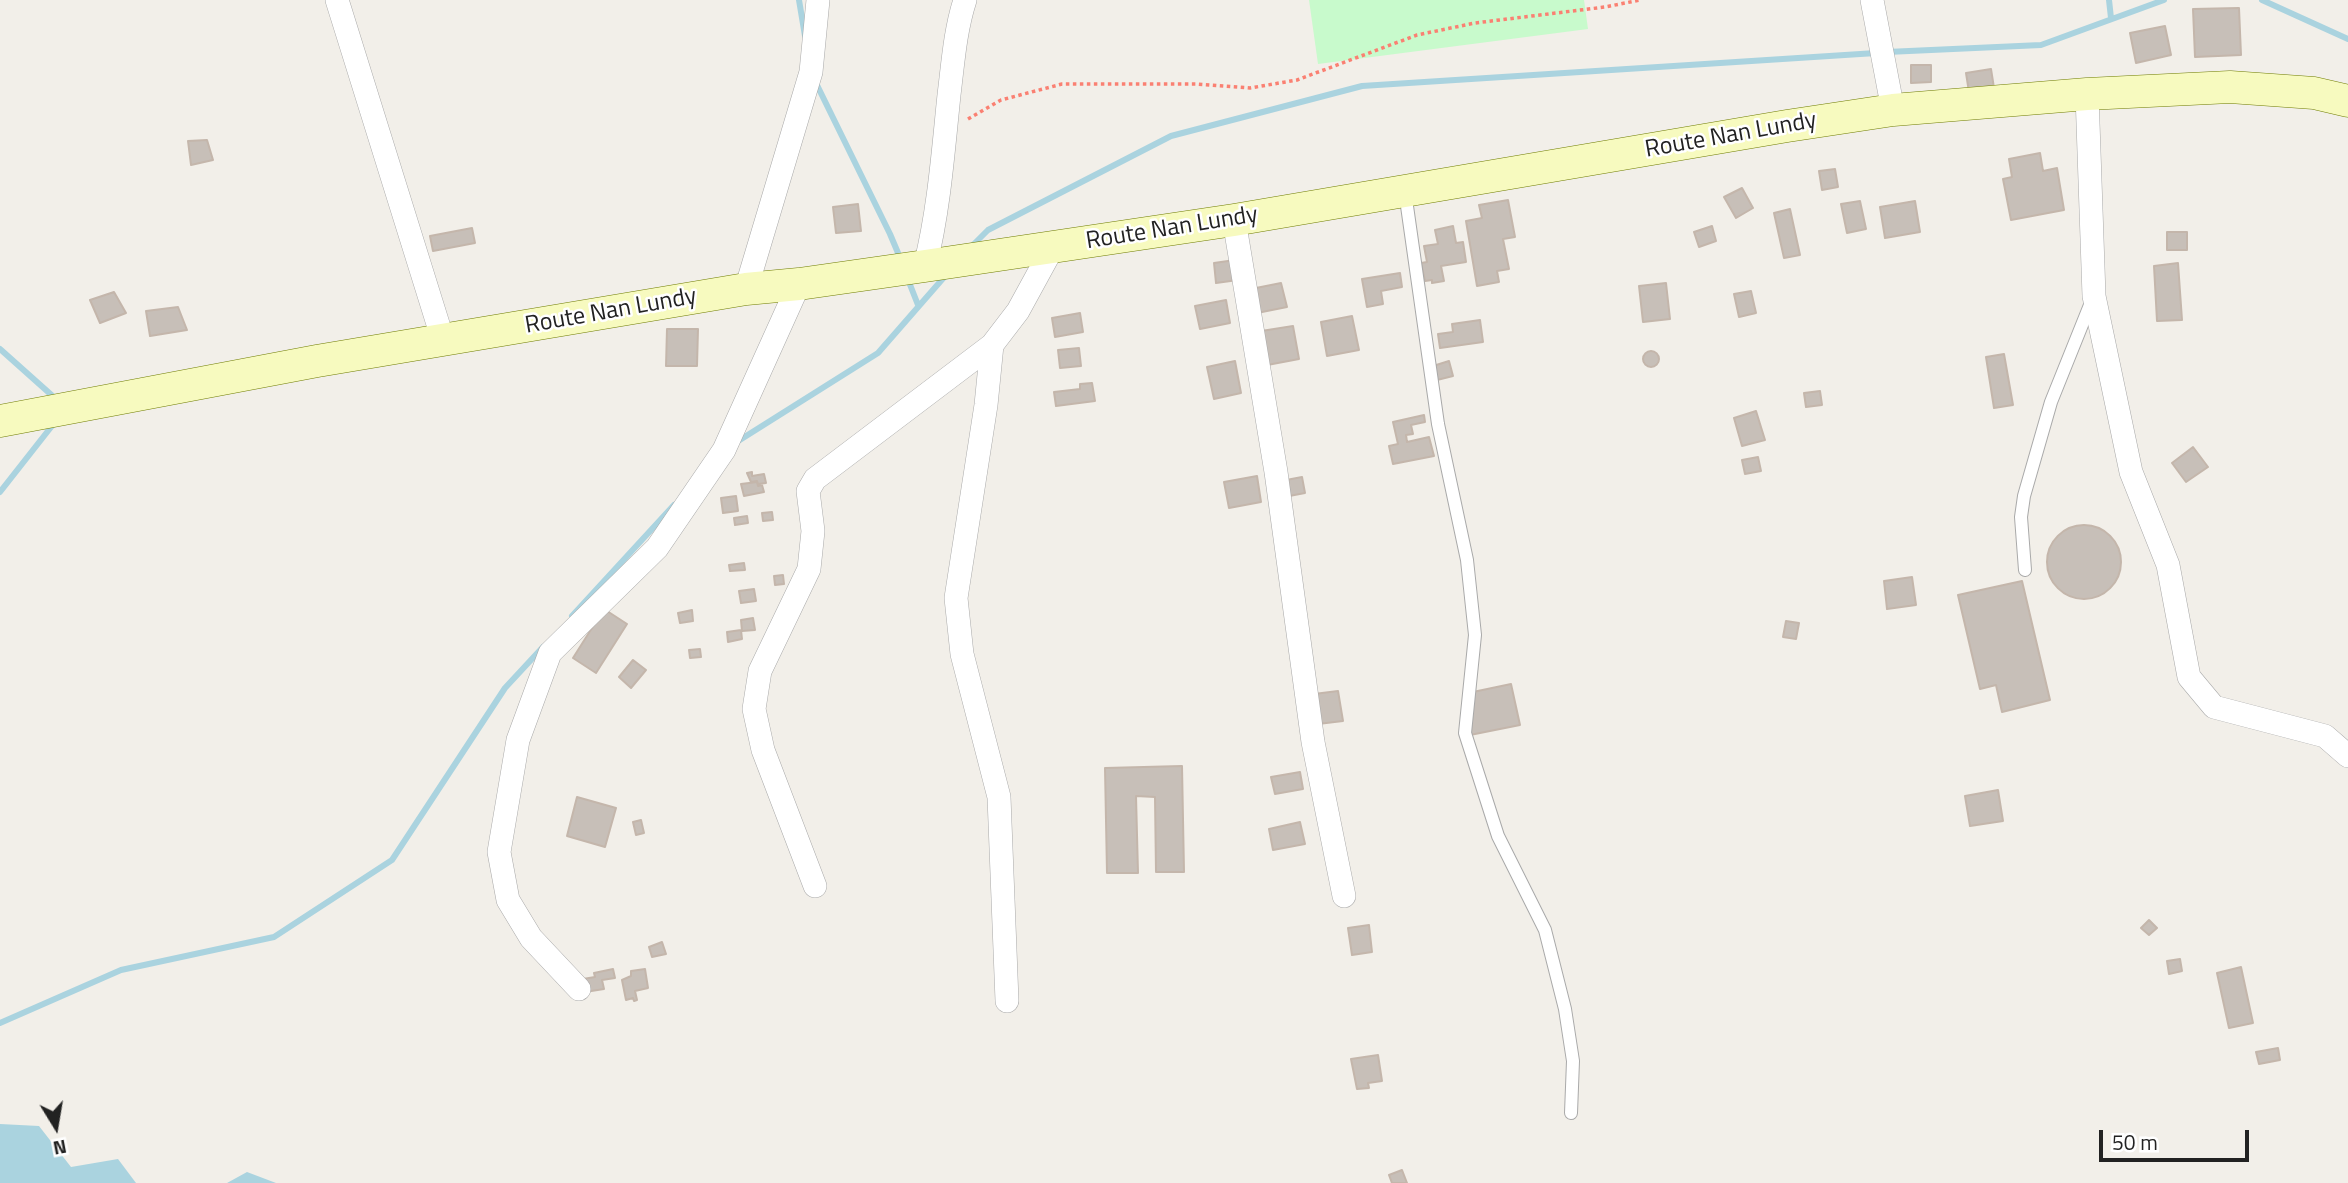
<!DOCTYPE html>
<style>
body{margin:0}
#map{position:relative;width:2348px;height:1183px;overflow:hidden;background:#f2efe9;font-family:"Titillium Web",sans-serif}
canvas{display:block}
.north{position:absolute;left:21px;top:1092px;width:70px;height:70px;-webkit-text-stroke:5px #fff;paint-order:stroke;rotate:169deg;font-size:19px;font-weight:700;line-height:28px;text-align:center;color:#222}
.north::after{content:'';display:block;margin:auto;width:24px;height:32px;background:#222;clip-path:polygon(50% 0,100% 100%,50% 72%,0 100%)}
.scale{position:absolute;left:2099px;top:1130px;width:150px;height:32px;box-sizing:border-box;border:4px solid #222;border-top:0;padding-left:9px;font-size:21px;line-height:24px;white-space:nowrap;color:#222;-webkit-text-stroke:5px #fff;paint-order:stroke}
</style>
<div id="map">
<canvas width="2348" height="1183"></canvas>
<div class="north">N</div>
<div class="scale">50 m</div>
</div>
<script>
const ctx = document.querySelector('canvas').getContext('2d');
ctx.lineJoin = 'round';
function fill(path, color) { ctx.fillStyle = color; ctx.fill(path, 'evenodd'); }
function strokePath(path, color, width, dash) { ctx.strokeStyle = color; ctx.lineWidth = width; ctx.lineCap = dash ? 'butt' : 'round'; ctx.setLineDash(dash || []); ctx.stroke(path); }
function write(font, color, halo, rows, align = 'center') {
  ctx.font = font + ' "Titillium Web",sans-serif'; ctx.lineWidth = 5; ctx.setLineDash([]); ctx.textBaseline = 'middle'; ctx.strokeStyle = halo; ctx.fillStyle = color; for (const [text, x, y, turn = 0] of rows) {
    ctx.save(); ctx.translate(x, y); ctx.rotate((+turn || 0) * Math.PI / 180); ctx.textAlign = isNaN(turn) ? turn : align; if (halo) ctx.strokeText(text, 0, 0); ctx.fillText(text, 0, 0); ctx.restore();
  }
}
const park = new Path2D(`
 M1309,0h275l4,29 -270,35z`);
const water = new Path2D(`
 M0,1124l39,2 32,41 47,-8 18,24h-136z
 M247,1172l29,11h-49z`);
const stream = new Path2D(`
 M799,0l6,36
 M2109,0l2,18
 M2262,0l86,39
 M1887,52l154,-7 123,-45
 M815,81l75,153 11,26
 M972,246l16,-16 183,-94 191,-50 514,-33
 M907,277l11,28
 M0,349l56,50
 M735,443l143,-90 68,-78
 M0,492l55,-70
 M572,616l102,-111
 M0,1023l121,-53 153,-33 118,-77 113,-172 38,-41`);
const building = new Path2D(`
 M2239,8l2,47 -46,2 -2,-48z
 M2165,26l6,29 -35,8 -6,-30z
 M1911,65h20v17l-20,1z
 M1991,69l3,19 -25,4 -3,-19z
 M207,140l6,20 -22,5 -3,-24z
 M2040,153l3,18 14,-3 7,42 -53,10 -8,-41 9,-2 -3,-18z
 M1835,169l3,18 -16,3 -3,-19z
 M1742,188l11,20 -17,10 -12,-21z
 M1508,200l7,37 -12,2 6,30 -12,2 2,11 -22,4 -11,-65 16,-3 -3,-13z
 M1860,201l6,28 -19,4 -6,-29z
 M1915,201l5,31 -35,6 -5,-31z
 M858,204l3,27 -25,2 -3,-26z
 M1790,209l10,46 -16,3 -10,-45z
 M1453,226l3,17 7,-1 3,20 -25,4 3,15 -12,2v-3l-7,1 -4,-18 6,-1 -3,-16 14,-2 -3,-14z
 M1712,226l4,15 -17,6 -5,-15z
 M472,228l3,15 -42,8 -3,-15z
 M2167,232h20v18h-20z
 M1235,260l3,20 -22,3 -2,-20z
 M2178,263l4,57 -25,1 -3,-55z
 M1400,273l2,14 -21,4 2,13 -16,3 -5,-28z
 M1281,283l6,24 -30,6 -6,-24z
 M1666,283l4,36 -27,3 -4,-36z
 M1751,291l5,22 -17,4 -5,-23z
 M114,292l12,21 -26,10 -10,-23z
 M1226,300l4,23 -30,6 -5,-23z
 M178,307l9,23 -37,6 -4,-25z
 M1080,313l3,19 -28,5 -3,-19z
 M1352,316l7,34 -32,6 -6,-34z
 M1480,320l3,22 -43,6 -2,-14 15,-2 -1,-8z
 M1293,326l6,33 -37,7 -7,-34z
 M667,329h31l-1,37h-31z
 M1079,348l2,18 -21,2 -2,-18z
 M1643 359a8 8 0 1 1 16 0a8 8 0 1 1-16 0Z
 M2004,354l9,51 -19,3 -8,-51z
 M1235,361l6,32 -27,6 -7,-32z
 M1449,361l4,15 -16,4 -4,-14z
 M1092,383l3,18 -39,5 -2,-14 26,-3v-5z
 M1820,391l2,14 -16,2 -2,-14z
 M1756,411l9,29 -23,6 -8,-28z
 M1424,415l1,7 -14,3 2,9 -7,1 1,7 22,-5 5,19 -41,8 -4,-18 9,-2 -5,-22z
 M2193,447l15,20 -22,15 -14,-19z
 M1758,457l3,14 -16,3 -3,-14z
 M752,472v4l12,-2 2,9 -8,1 -1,-3 -6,1 -4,-9z
 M1257,476l4,26 -32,6 -5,-26z
 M1302,477l3,16 -21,4 -3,-16z
 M757,482l1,4 4,-1 2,7 -20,4 -3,-12z
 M736,496l2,15 -15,2 -2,-15z
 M772,512l1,8 -10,1 -1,-8z
 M747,516l1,7 -13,2 -1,-7z
 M2047 562a37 37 0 1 1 74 0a37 37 0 1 1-74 0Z
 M744,563l1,7 -15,1 -1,-6z
 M783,575l1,9 -9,1 -1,-9z
 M1912,577l4,28 -29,4 -3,-28z
 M2022,581l28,119 -48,12 -6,-27 -16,4 -22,-94z
 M754,589l2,12 -15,2 -2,-12z
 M604,609l23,15 -31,49 -23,-15z
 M692,610l1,11 -13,2 -2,-10z
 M753,618l2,12 -13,1 -1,-11z
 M1786,621l13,2 -3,16 -13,-2z
 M741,630l1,9 -14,3 -1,-10z
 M700,649l1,8 -11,1 -1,-8z
 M633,660l13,10 -15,18 -12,-11z
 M1511,684l9,41 -50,10 3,-43z
 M1338,691l5,30 -25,3 -4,-30z
 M1182,766l2,106h-28l-1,-75 -19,-1 2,77h-31l-2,-105z
 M1300,772l3,17 -28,5 -4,-17z
 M1998,790l5,31 -33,5 -5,-30z
 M577,797l39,11 -11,39 -38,-11z
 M641,820l3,13 -8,2 -3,-13z
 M1300,822l5,22 -32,6 -4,-21z
 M2149,920l8,8 -8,7 -8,-7z
 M1369,925l3,27 -20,3 -4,-27z
 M662,942l4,12 -14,3 -3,-10z
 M2180,959l2,12 -13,3 -2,-13z
 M2241,967l12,56 -24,5 -12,-55z
 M613,969l2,9 -13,2 2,9 -19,3 -2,-13 12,-2 -1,-4z
 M645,969l3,19 -13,3 2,9 -3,1 -1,-3 -7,2 -4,-20 9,-4v-5z
 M2278,1048l2,12 -21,4 -3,-12z
 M1378,1055l4,26 -14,2 1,5 -12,1 -6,-30z
 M1402,1170l5,13h-15l-3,-8z`);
const path = new Path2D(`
 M968,119l33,-19 61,-16h135l53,4 47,-8 120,-45 58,-12 130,-16 35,-7`);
const lane = new Path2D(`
 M1405,192l33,232 29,136 8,75 -10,98 33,103 47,94 20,79 8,52 -2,52
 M2025,570l-4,-53 3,-21 27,-94 41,-102`);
const street = new Path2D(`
 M337,0l106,340
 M1872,0l21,110
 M2087,94l7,202 37,176 37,93 21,112 25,30 111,29 23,20
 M1234,220l42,252 37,270 31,154
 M925,266c14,-56 18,-113 24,-171 4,-32 6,-64 16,-95
 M746,289l65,-217 7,-72
 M992,345l-6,60 -30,193 6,56 37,143 8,204
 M815,886l-52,-136 -9,-41 6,-38 49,-102 4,-38 -5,-40 7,-12 177,-134 26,-34 35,-64
 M579,989l-48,-51 -23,-38 -9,-48 19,-112 32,-87 107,-105 67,-98 75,-166`);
const secondary = new Path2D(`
 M0,421l317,-60 429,-72 53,-5 126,-18 309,-46 553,-94 106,-16 194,-16 143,-7 84,6 34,8`);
const streetNames = [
 ["Route Nan Lundy",1731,136,-10],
 ["Route Nan Lundy",1172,229,-9],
 ["Route Nan Lundy",611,312,-10]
];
fill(park, '#c8facc');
fill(water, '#aad3df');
strokePath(stream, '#aad3df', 6);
fill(building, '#c7bfb8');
strokePath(building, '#c4b6ab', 2);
strokePath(lane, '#a9a9a9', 14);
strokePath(street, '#a9a9a9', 24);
strokePath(secondary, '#707d05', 33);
strokePath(path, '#fa8072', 3.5, [3.5, 3.5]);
strokePath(lane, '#fff', 12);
strokePath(street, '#fff', 23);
strokePath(secondary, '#f7fabf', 32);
write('24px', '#222', '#fff', streetNames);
</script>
